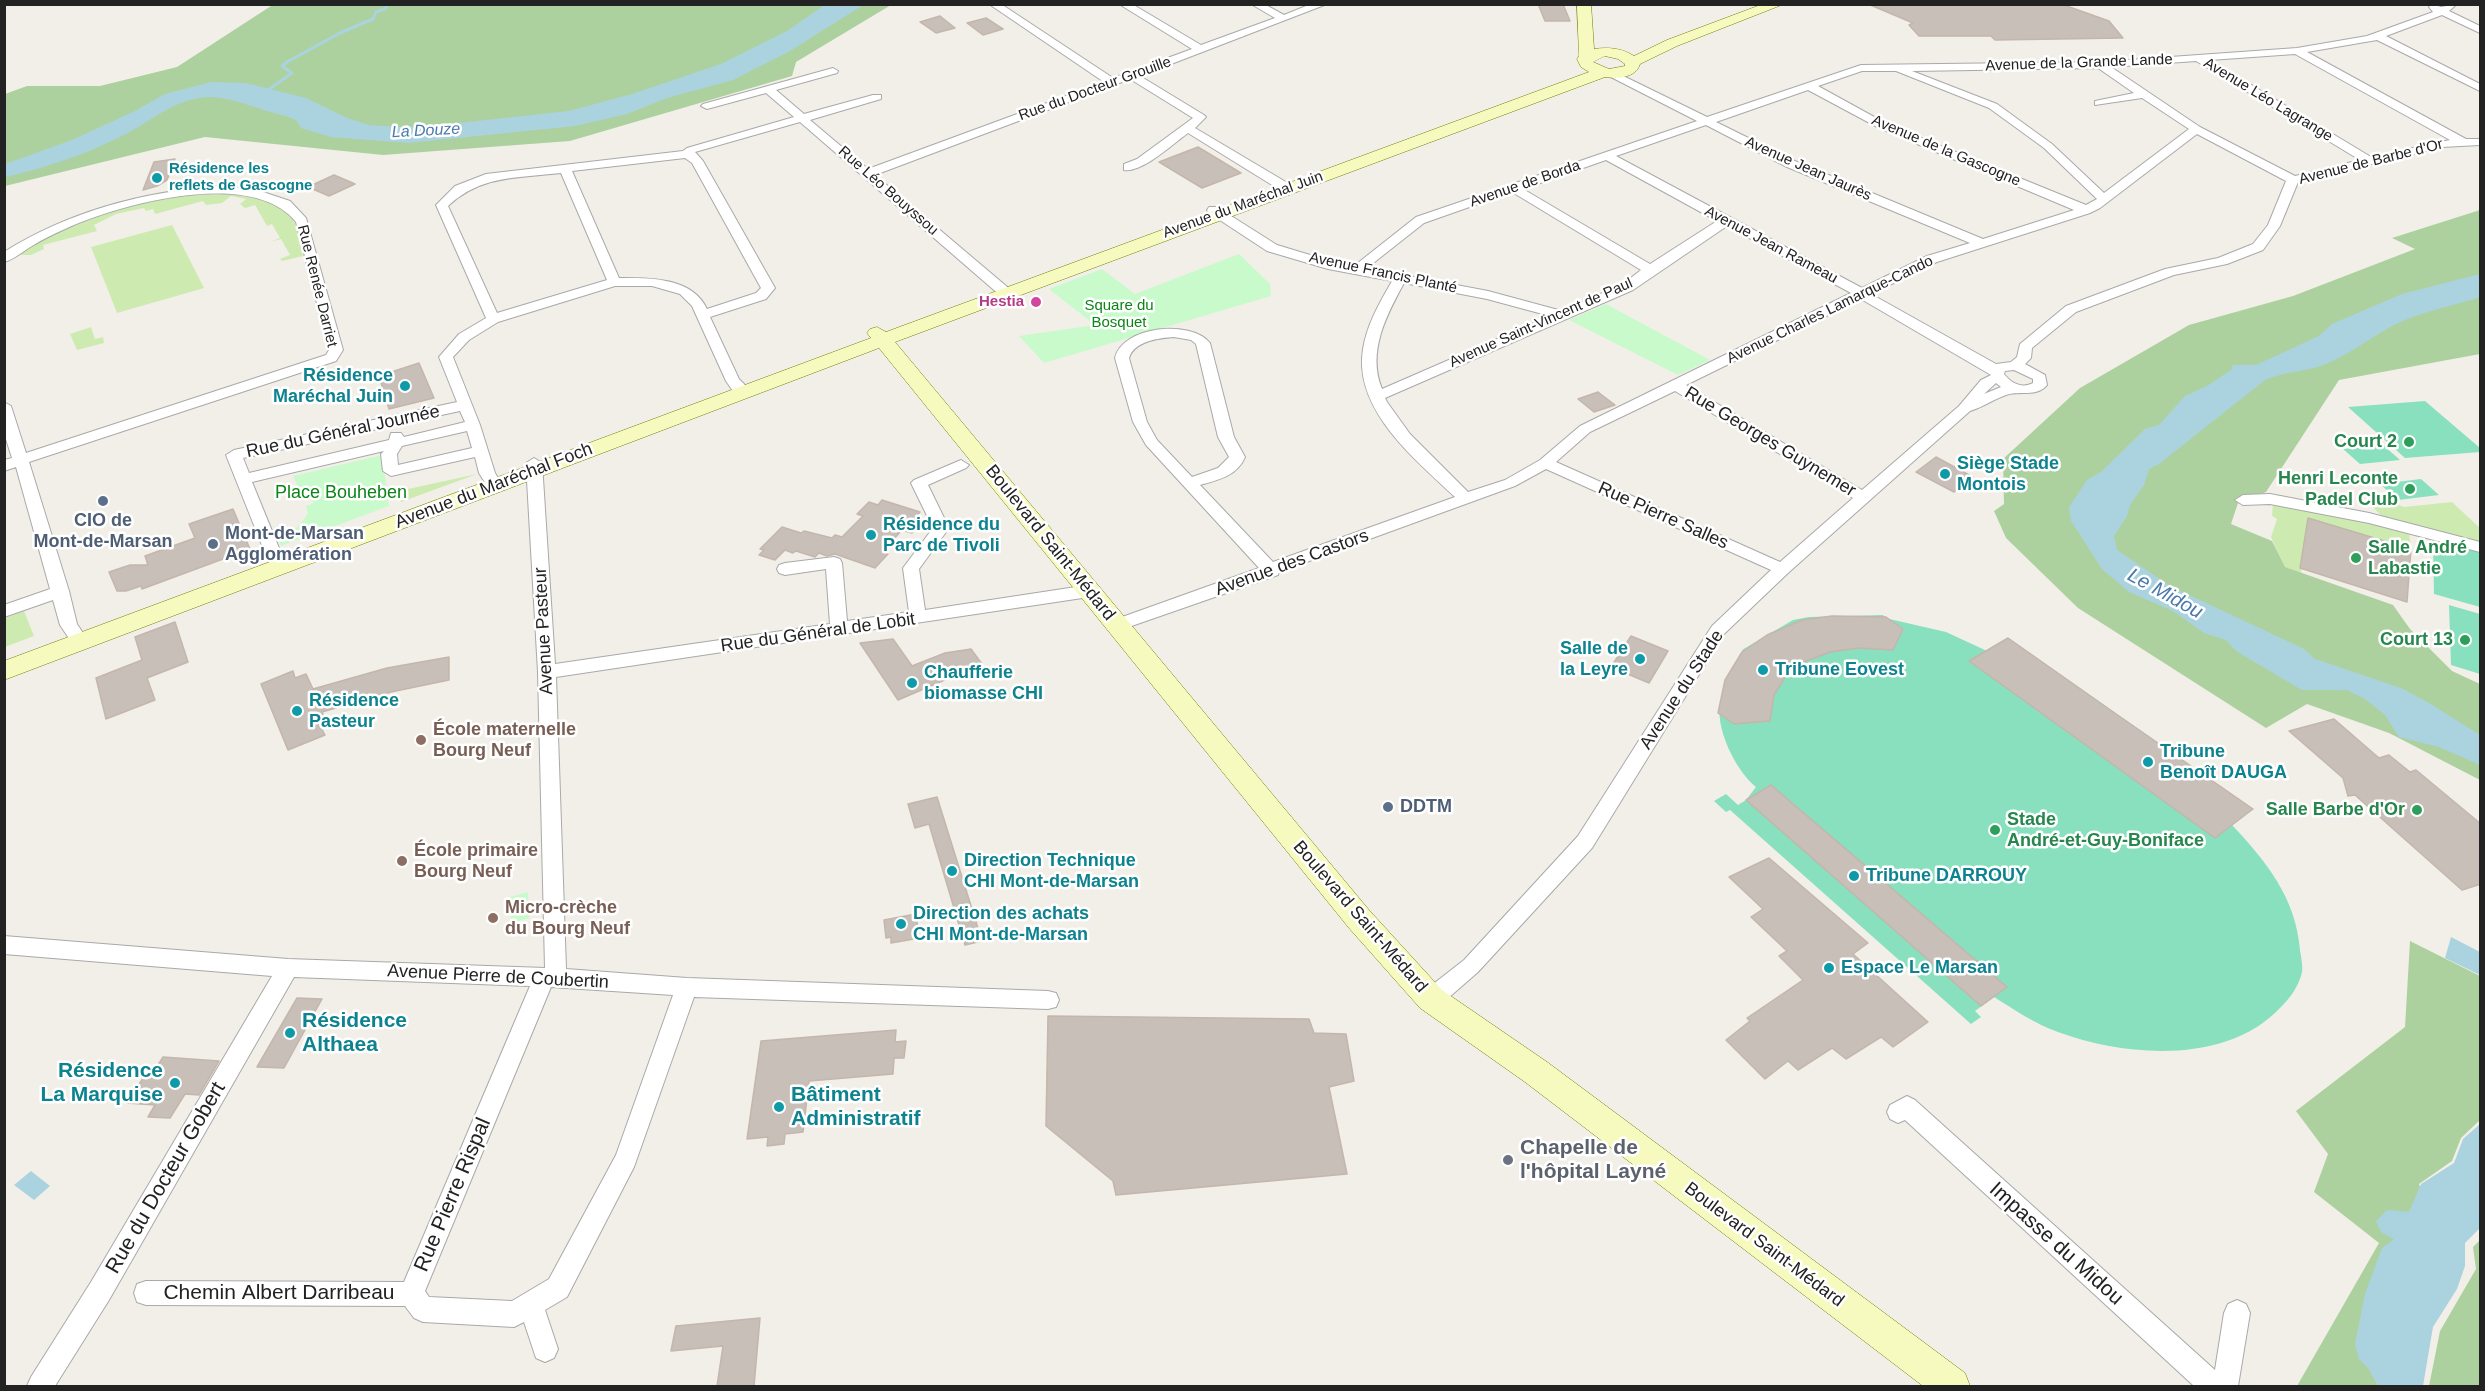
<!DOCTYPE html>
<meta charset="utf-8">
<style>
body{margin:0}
#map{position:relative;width:2485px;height:1391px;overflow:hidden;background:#f2efe9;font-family:Helvetica,sans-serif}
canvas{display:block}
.frame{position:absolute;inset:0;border:6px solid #222;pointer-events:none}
</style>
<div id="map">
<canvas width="2485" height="1391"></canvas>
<div class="frame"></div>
</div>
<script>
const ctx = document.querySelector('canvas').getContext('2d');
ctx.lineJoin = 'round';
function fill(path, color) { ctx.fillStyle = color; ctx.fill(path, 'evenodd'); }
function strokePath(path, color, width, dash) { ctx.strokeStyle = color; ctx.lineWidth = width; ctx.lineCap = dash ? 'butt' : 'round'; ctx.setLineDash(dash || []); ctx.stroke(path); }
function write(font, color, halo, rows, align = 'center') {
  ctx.font = font + ' Helvetica,sans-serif'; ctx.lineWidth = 5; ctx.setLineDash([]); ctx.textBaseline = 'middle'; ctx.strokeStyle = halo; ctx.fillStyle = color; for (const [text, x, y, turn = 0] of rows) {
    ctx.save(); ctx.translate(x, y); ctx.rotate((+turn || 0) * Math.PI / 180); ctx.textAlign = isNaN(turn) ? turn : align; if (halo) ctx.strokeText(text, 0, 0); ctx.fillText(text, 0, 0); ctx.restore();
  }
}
const grass = new Path2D(`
 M225,194c22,1 57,5 68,26 6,10 7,25 10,36l-21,5 -2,-2 10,-4 -9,-16 -11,3 10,-4 -8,-14 -5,2 -12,-21 -10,3 -5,-4 6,-5 -15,-3 -9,7 -16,2 -3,-4 -48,13 -2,-5 -7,2 -2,-3 -28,6 -22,11 3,6 -54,14 1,4 -13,6h-11c7,-11 24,-17 35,-22 54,-24 111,-39 170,-39z
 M172,225l32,63 -87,25 -26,-66z
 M91,327l4,12 8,-2 1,6 -27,7 -7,-16z
 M477,474l-76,28 -2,-11z
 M2391,502l13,5 48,-5 28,26v16l-96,-26 -15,-14z
 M2273,503l98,19 38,11 2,16 -103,-30 -7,54 -17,-6 -13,-30 6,-18 -5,-3z
 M24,611l10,25 -29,11v-29z`);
const forest = new Path2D(`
 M263,5h628l-95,57 -4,14 -222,65 -187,14 -178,-18 -200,49v-92l22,-8h73l77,-19 94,-61z
 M2480,210v144l-141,26 -73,112 -28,11 -7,21 41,17 13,26 108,38 17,24 42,42 28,13v96l-91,-47 -82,-29 -41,24 -188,-120 -72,-70 -12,-27 10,-7 -1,-45 77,-71 109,-63 104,-29 122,-47 -23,-11z
 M2410,941l70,35v144l-19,18 -9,23 -33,23 7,21 -39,181h-90l82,-143 -65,-51 14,-38 -32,-43 109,-84z
 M2480,1240v146h-51l11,-55 36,-62 -3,-22z`);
const park = new Path2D(`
 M1239,254l31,30 1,12 -227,67 -25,-27 76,-11 -46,-36 53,-20 33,25z
 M1606,304l104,56 -32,15 -109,-55z
 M382,455l7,51 -108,40 -3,-7c15,-6 21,-12 30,-26l-2,-7 8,-3 -3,-5 -7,2 -11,-24z
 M528,892l1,26 -18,5 -1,-26z`);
const pitch = new Path2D(`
 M2425,401l55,47v4l-75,6 -57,-51z
 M2383,445l17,15 -40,4 -17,-15z
 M2421,479l18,16 -41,5 -18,-16z
 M2433,539l47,13v55l-46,-13z
 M2449,605l31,9v60l-29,-9z
 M1883,615l2,3 61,14 41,19 21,-13 245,171 -21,16c34,36 64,73 68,125 1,7 3,16 2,22 -3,14 -12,26 -21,35 -54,58 -155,50 -223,25 -23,-8 -43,-22 -64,-35l-19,14 6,6 -10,7 -241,-214 -4,2 -12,-11 12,-7 12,11 8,-5 10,-13c-20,-16 -43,-61 -35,-88 4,-12 21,-31 29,-42l-8,-7 51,-30 16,-3z`);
const water = new Path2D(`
 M826,4l37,1 -73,46 -57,29 -66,18 -40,16 -52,12 -167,17 -77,-6 -30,-9 -5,-8 -10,-4c-23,-5 -54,-19 -77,-19 -35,1 -58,25 -87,39 -38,19 -77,32 -117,41v-13l67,-24 63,-29 30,-17 46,-12 35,1 60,15 41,20 22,7 33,2 47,-3 120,-13 63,-17 89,-30 66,-33z
 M2480,274v23c-24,8 -51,13 -75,23 -28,12 -49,31 -77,43 -20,9 -43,8 -63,17l-106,84 -10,5 -5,16 -14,20 -3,11 -13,20 3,14 53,36 134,63 11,10 86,29 28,15 51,32v30l-41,-18 -40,-10 -14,-22 -20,-16 -18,-9h-45l-66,-39 -10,-11 -22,-7 -31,-22 -44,-19 -27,-23 -31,-48 -2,-14 18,-27 14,-8 44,-43 14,-4 26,-29 22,-10 24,-16 2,-5h23l63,-29 13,-12 70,-30z
 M2451,937l29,15v23l-35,-17z
 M2480,1124v104l-15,15v23l-8,23 -24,38 -10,59h-45l-10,-18 -9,-9 -4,-15 10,-50 17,-46 12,-9 -13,-7 -5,-11 11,-11 22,2 12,-28 33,-21 9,-24z
 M31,1171l19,15 -16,14 -20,-15z`);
const stream = new Path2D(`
 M264,93l28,-20 -10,-7 5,-4 53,-29 33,-14 3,-7 9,-3 3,-5`);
const building = new Path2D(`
 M1538,4h25l7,17h-25z
 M1868,4h193l48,17 14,17 -128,2 -4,-4h-72l-10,-11 4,-2z
 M940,16l15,12 -19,5 -16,-11z
 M986,18l17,11 -20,6 -16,-12z
 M1198,147l43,26 -39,15 -43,-26z
 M175,159l-8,21 -10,6 -14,4 11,-28z
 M334,175l21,9 -26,12 -21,-9z
 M419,363l15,35 -45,11 -10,-33z
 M1598,392l17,13 -21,7 -16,-13z
 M1936,457l37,20 -19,15 -38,-20z
 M882,500l38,12 -5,6 9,2 -12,13 -10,-3 -20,22 6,2 -13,14 -40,-14 -8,2 -8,-3 -4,4 -19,-6 -3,2 -8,-3 -10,10 -16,-5 5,-5 -4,-1 22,-22 19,6 3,-2 28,7 3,-3 7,2 21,-21 -6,-2 12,-12 9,3z
 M233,509l17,40 -108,40 -1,-3 -15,5h-9l-8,-19 21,-7h18l-3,-9 50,-18 -6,-14z
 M2308,518l103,31 -4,53 -107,-34z
 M1832,616l54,1 17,12 -10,21 -34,-2 -29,4 -26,10 -19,15 -11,18 -4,26 -36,3 -16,-11 7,-33 17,-28 25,-17 35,-15z
 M175,622l13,40 -41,16 8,22 -49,19 -10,-41 46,-18 -7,-23z
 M1631,636l37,15 -19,32 -38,-16z
 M2008,638l111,78 134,93 -38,29 -246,-177z
 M893,639l19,27 33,-13 26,-4 11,15 -84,36 -38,-57z
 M449,657v23l-58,12 -69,20 4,9 -7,3 6,11 -37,15 -27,-66 32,-13 2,7 11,-4 7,15 74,-21z
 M2334,719l45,39 10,-3 21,17 6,-2 65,54v60l-19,6 -107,-95 -7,1 -5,-18 -54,-47z
 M1771,785l236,202 -26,19 -235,-206z
 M937,797l45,144 -17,4 -36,-121 -14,4 -7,-24z
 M1769,858l99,85 -15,11 75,68 -35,25 -12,-10 -35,22 -14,-11 -34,22 -10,-9 -23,18 -39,-39 24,-19 -3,-3 56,-38 -24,-24 8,-5 -36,-34 12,-8 -34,-32z
 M916,914l2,15 -5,1 1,9 -23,4v-6l-5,1 -2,-18z
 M297,998l25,1 -38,69 -27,-1z
 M1048,1016l261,3 5,14 32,1 8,47 -25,6 18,87 -231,21 -3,-14 -67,-55z
 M896,1030l-1,12 11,-1 -2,17h-10l-1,16 -84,7 -6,51 -18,2 -1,10 -17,2 1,-9 -21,2 14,-98z
 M163,1057l56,4 -20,34 -14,-1 -15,24 -22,-1 7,-12 -28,-2 20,-31 6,1z
 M760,1318l-6,68h-37l6,-40 -52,5 5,-25z`);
const street = new Path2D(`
 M989,4h12l112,74 79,-29 -73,-45h13l69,41 74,-27 -24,-14h13l20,11 27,-11h16l-187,72 64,39 2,2 -11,11 101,60 -6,4 -18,-7 -84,-52c-15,11 -46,40 -64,37v-6l13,-5 56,-41 -63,-39 -255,96 137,116 2,3 -7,4 -5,-1 -202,-175 -105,30 8,9 72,127 -9,11 -56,18 29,62 7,7 3,8 -2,3h-10l-11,-16 -34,-75 -12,-12 -28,-8h-37l-117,36 -29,18 -16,17 27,68 15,48 8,13 -2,3h-12l-10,-16 -4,-16 -84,19 -8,-5 -2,-17 3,-3 -132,31 29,71 8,14 -2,4h-12l-10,-18 -39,-98 8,-5 223,-48 -18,-45 20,-23 27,-16 -50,-113 19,-19 31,-12 197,-23 4,-3 107,-31 -28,-24 -59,16 -6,-3 2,-2 130,-36 5,3 -1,2 -61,17 28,24 69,-19h8v4l-71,21 58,49 236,-87zM685,158l7,5 69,125 -5,5 -49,16c-15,-32 -57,-31 -88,-31l-47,-107zM561,173l46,107 -110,33 -49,-107c33,-31 70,-28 113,-33zM460,411l5,11 -61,15 -3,-4h-10l-2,7 -140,33 -6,-15zM467,431l5,17 -74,17 -1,-11 5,-8z
 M2432,4l9,3 16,-3 -8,7 31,15v7l-38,-18 -56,21 94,48v7l-103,-51 -70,12 159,87h14v6l-38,2 -144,35 -18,44 -17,24 -36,14 -53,11 -98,37 -44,36 -1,10 -6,6 20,11 2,10c-11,13 -27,5 -41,10 -12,4 -23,12 -36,16l-182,162 -64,61 -132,214 -114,124 -39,34 -8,2 -8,-2 -3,-7 3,-7 41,-32 114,-124 134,-210 59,-56 -225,-101 -31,17 -236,86 -1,3 -155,54h-12l-3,-4 3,-4 148,-53 -113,-123 -13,-23 -18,-64c7,-32 76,-39 95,-15l24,94 11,20c-8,19 -27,23 -45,28l73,77 182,-65c-39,-37 -102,-87 -92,-148 4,-25 17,-47 29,-68l-64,-12 -61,-18 -58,-38 -2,-3 2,-3h8l60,38 53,16 24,5 62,-49 281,-96 -90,-46 -1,-2 5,-3 96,47 154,-52 239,-3 197,-14 70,-12 66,-24 -4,-5zM2295,54l155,86 -79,17 -161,-97zM2196,61l164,99 -65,16 -95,-49 -89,-60zM2098,68l36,25 -39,8v4l47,-7 47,31 -85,64 -52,-49 -55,-40 -85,-33zM1862,71h34l93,37 55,40 53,51 -11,6 -199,-81 -69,-38zM1808,90l71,38 195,82 -91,29 -188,-78 -79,-39zM1706,125l81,42 183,76 -43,13 -65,32 -246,-132zM2197,134l89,47 -18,44 -15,19 -35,14 -53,11 -99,37 -46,38 -3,13 -6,5 -15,2 -125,-70 66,-32 153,-49 10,-5zM1606,160l111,61 -67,43 -127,-75zM1512,192l129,78 -18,14 -61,27 -74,-20 -121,-23 57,-45zM1727,226l124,67 -271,133 -40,34 -35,20 -37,12 -58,-58 -23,-32 -2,-4 248,-108zM1404,283l83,16 63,17 -168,73c-15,-37 4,-73 22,-106zM1861,299l130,76 -10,5 -22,26 -97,84 -176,-105zM1174,337l17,3 5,4 22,93 11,20 -11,11 -26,9 -35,-37 -10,-18 -18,-64c5,-17 30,-20 45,-21zM2014,370l19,9v4c-11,6 -22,0 -29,-9l1,-3zM1996,383l5,4 -17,7zM1675,391l178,107 -73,64 -224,-100 34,-30z
 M222,186l35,4 33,11 16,17 37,132 -7,11 -307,101 40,129 8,33 12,18 -3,4h-12l-14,-21 -7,-25 -49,17v-12l46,-16 -34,-122 -12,4v-11l8,-2 -8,-25v-31l7,4 15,47 300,-98 3,-5 -33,-128c-44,-55 -177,-18 -231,7 -11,5 -22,10 -33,17 -9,5 -17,13 -28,16v-10c66,-41 141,-61 218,-66z
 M534,458l8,5 13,201 275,-40 -4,-55 -41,6 -6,-2 -2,-4 2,-4 6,-2 49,-6 6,2 2,4 5,58 62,-9 -6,-44 30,-40 -22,-45 3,-3 47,-20 8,5 -3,3 -38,17 21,43 -30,41 6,41 164,-25 6,2 2,4 -2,4 -6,2 -533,80 10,292 121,9 361,13 8,2 3,7 -3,7 -8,2 -354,-12 -60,170 -67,130 -22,13 13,39 -4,9 -9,4 -9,-4 -12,-36 -10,5 -91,-5 -9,-4 -9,-12 -259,-1 -9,-3 -3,-9 3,-9 9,-3 258,1 126,-296 -236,-9 -185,323 -54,86h-28l4,-9 60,-95 181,-306 -268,-22v-18l284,23 257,9 -7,-296 -12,-209zM551,987l122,8 -57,160 -67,124 -37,22 -83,-4 -4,-6z
 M2270,494l99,19 111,29v10l-111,-29 -99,-19 -27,1 -8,-5 8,-5z
 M1907,1096l8,4 300,270 9,-57 4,-9 9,-4 9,4 4,9 -12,73h-44l-289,-266 -7,3 -8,-4 -3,-7 3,-7z`);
const secondary = new Path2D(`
 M1577,4h14l3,45c14,-2 28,-1 40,7l33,-16 96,-36h21l-107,42 -37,18c-4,14 -23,15 -35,13l-710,265 474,568 73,80 105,72 418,311 5,13h-47l-398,-304 -105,-74 -71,-80 -470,-580 -875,332v-19l867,-323 -4,-5 3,-4 7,-2 9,5 703,-260 -8,-5 -4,-8 2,-3zM1605,56l13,3 7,5v2l-16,3 -16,-7z`);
const markers = [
 [157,178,6,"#0f9aa8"],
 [1036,302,6,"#d1479c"],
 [405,386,6,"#0f9aa8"],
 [2409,442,6,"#2e9e5b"],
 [1945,474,6,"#0f9aa8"],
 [2410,489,6,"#2e9e5b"],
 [103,501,6,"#5c6f8a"],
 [871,535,6,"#0f9aa8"],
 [213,544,6,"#5c6f8a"],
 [2356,558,6,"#2e9e5b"],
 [2465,640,6,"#2e9e5b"],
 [1640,659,6,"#0f9aa8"],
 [1763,670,6,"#0f9aa8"],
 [912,683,6,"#0f9aa8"],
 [297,711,6,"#0f9aa8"],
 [421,740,6,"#8d6e63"],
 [2148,762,6,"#0f9aa8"],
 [1388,807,6,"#5c6f8a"],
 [2417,810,6,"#2e9e5b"],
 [1995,830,6,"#2e9e5b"],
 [402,861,6,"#8d6e63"],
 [952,871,6,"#0f9aa8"],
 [1854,876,6,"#0f9aa8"],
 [493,918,6,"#8d6e63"],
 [901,924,6,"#0f9aa8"],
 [1829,968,6,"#0f9aa8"],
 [290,1033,6,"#0f9aa8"],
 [175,1083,6,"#0f9aa8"],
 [779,1107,6,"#0f9aa8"],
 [1508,1160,6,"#6b7280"]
];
const farStreetnames = [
 ["Avenue de la Grande Lande",2079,63,-2],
 ["Rue du Docteur Grouille",1095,89,-20],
 ["Avenue Léo Lagrange",2268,100,31],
 ["Avenue de la Gascogne",1946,151,23],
 ["Avenue de Barbe d'Or",2371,162,-14],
 ["Avenue Jean Jaurès",1808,169,24],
 ["Avenue de Borda",1525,184,-19],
 ["Rue Léo Bouyssou",888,191,41],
 ["Avenue du Maréchal Juin",1243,205,-20],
 ["Avenue Jean Rameau",1771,245,28],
 ["Avenue Francis Planté",1383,273,12],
 ["Rue Renée Darriet",317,286,76],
 ["Avenue Charles Lamarque-Cando",1830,310,-26],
 ["Avenue Saint-Vincent de Paul",1541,323,-24]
];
const farCulturenames = [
 ["Résidence les",169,169],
 ["reflets de Gascogne",169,186]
];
const farHotelnames = [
 ["Hestia",1024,302]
];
const farParknames = [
 ["Square du",1119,306],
 ["Bosquet",1119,323]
];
const farWaternames = [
 ["La Douze",426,131,-3]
];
const cultureNames = [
 ["Résidence",393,376,"right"],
 ["Maréchal Juin",393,397,"right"],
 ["Siège Stade",1957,464],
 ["Montois",1957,485],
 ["Résidence du",883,525],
 ["Parc de Tivoli",883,546],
 ["Salle de",1628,649,"right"],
 ["la Leyre",1628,670,"right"],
 ["Tribune Eovest",1775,670],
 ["Chaufferie",924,673],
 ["biomasse CHI",924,694],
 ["Résidence",309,701],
 ["Pasteur",309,722],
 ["Tribune",2160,752],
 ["Benoît DAUGA",2160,773],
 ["Direction Technique",964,861],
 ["CHI Mont-de-Marsan",964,882],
 ["Tribune DARROUY",1866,876],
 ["Direction des achats",913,914],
 ["CHI Mont-de-Marsan",913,935],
 ["Espace Le Marsan",1841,968]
];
const streetNames = [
 ["Rue du Général Journée",343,432,-12],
 ["Rue Georges Guynemer",1770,442,31],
 ["Avenue du Maréchal Foch",494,486,-21],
 ["Rue Pierre Salles",1663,516,24],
 ["Boulevard Saint-Médard",1050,543,51],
 ["Avenue des Castors",1292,563,-20],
 ["Avenue Pasteur",544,631,-93],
 ["Rue du Général de Lobit",818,633,-8],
 ["Avenue du Stade",1682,690,-57],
 ["Boulevard Saint-Médard",1360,917,49],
 ["Avenue Pierre de Coubertin",498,977,3],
 ["Boulevard Saint-Médard",1764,1245,37]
];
const leisureNames = [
 ["Court 2",2397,442],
 ["Henri Leconte",2398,479],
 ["Padel Club",2398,500],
 ["Salle André",2368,548,"left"],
 ["Labastie",2368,569,"left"],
 ["Court 13",2453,640],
 ["Salle Barbe d'Or",2405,810],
 ["Stade",2007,820,"left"],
 ["André-et-Guy-Boniface",2007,841,"left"]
];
const parkNames = [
 ["Place Bouheben",341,493]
];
const serviceNames = [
 ["CIO de",103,521,"center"],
 ["Mont-de-Marsan",103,542,"center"],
 ["Mont-de-Marsan",225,534],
 ["Agglomération",225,555],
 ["DDTM",1400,807]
];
const educationNames = [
 ["École maternelle",433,730],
 ["Bourg Neuf",433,751],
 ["École primaire",414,851],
 ["Bourg Neuf",414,872],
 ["Micro-crèche",505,908],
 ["du Bourg Neuf",505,929]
];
const waterNames = [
 ["Le Midou",2165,594,29]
];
const nearCulturenames = [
 ["Résidence",302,1021],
 ["Althaea",302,1045],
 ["Résidence",163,1071,"right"],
 ["La Marquise",163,1095,"right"],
 ["Bâtiment",791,1095],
 ["Administratif",791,1119]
];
const nearWorshipnames = [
 ["Chapelle de",1520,1148],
 ["l'hôpital Layné",1520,1172]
];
const nearStreetnames = [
 ["Rue du Docteur Gobert",166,1178,-60],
 ["Rue Pierre Rispal",453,1195,-67],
 ["Impasse du Midou",2056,1244,42],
 ["Chemin Albert Darribeau",279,1293]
];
fill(grass, '#cdebb0');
fill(forest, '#add19e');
fill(park, '#c8facc');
fill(pitch, '#88e0be');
fill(water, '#aad3df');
strokePath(stream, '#aad3df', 3);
fill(building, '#c7bfb8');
strokePath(building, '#c4b6ab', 1.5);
strokePath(street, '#a9a9a9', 2);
strokePath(secondary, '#707d05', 1);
fill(street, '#fff');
fill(secondary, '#f7fabf');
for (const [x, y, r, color] of markers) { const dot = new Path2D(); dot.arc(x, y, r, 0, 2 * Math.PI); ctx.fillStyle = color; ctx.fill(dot); strokePath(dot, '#fff', 2); }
write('15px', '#222', '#fff', farStreetnames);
write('bold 15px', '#0d838f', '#fff', farCulturenames, 'left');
write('bold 15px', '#b23c85', '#fff', farHotelnames, 'right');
write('15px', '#0c8416', '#fff', farParknames);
write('italic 16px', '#4a7aab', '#fff', farWaternames);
write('bold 18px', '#0d838f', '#fff', cultureNames, 'left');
write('18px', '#222', '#fff', streetNames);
write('bold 18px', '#27864d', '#fff', leisureNames, 'right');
write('18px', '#0c8416', '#fff', parkNames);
write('bold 18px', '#4e5e75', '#fff', serviceNames, 'left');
write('bold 18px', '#785e54', '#fff', educationNames, 'left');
write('italic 20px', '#4a7aab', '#fff', waterNames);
write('bold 21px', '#0d838f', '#fff', nearCulturenames, 'left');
write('bold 21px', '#5b616d', '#fff', nearWorshipnames, 'left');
write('21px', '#222', '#fff', nearStreetnames);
</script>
